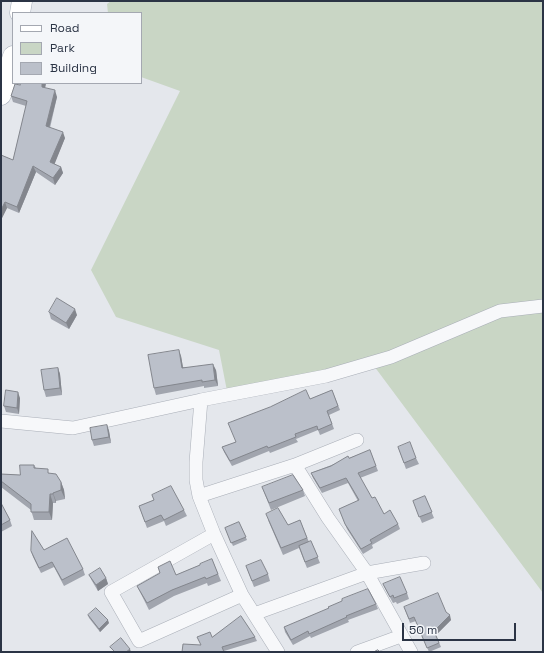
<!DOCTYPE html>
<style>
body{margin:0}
#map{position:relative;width:544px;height:653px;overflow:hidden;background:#e4e7ec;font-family:"Space Grotesk",sans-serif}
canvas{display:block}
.frame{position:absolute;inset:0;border:2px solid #2b3445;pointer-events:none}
.legend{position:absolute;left:12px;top:12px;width:130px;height:72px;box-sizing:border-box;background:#f4f6f9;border:1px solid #a4a8b1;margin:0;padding:5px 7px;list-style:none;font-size:12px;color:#2b3445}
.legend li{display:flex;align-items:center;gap:8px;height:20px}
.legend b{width:20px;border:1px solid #a4a8b1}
.scale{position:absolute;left:402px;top:623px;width:114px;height:18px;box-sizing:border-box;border:2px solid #2b3445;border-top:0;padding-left:5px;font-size:12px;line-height:14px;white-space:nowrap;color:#2b3445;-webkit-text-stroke:3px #f4f6f9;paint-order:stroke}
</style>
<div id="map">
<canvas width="544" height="653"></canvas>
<div class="frame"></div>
<ul class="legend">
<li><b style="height:5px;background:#fff"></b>Road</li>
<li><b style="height:11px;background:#c9d6c5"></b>Park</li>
<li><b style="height:11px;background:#bbc0ca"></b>Building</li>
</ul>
<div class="scale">50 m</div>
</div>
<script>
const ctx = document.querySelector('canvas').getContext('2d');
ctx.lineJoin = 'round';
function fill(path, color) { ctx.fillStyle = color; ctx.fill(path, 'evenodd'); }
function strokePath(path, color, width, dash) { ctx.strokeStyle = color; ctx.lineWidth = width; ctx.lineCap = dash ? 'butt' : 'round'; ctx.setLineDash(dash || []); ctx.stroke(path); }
const green = new Path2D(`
 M111,1h432v592l-169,-227 -147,25 -8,-41 -103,-33 -25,-47 89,-179 -39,-14v-64h-33l-1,-9z`);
const minor = new Path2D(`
 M201,400l-5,62v18l3,16 15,38 28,61 36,57
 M1,421l72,7 128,-28 125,-24 65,-19 109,-46 43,-5
 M295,465l33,53 39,55 44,79
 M199,496l96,-31 62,-25
 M214,534l-103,58 28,49 103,-46
 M254,614l113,-41 57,-10
 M357,652l44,-16`);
const primary = new Path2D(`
 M20,13l2,-12
 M1,95l12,-39`);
const wall = new Path2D(`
 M20,83h26l-1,5 12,9 -7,31 15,10 -11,26 7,3 2,6 -8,12 -19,-13 -17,41 -12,-5 -6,12v-65l12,5 13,-54 -13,-4 -2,-6 9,-11z
 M49,312l28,3 -8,14 -18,-10z
 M181,356l2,11 33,3 2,16 -14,2v-2l-48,9 -2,-7z
 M58,368l2,6 2,21 -16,2 -2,-7z
 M332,390l8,20 -11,5 5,14 -14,6 -2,-5 -22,9 2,3 -28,11 -1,-2 -37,15 -8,-14 -2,-5 14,-5 74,-43z
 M20,398l-1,16 -13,-2 -2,-6z
 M107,425l2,6 2,12 -17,3 -2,-6z
 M398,447l18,11 3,6 -13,5z
 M370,450l8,21 -18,7 12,20 12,16 14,10 2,5 -28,16 1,3 -10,6 -16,-25 -8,-20 19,-8 -10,-18 -26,10 -9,-15 -2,-5z
 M34,465l2,3 13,5 12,9 3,8 1,9 -9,2v2h-3l-1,17h-18l-3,-10 -30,-23v-13l19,1z
 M262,487l41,3 2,6 -34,14z
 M152,495l32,15 3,6 -21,10 -2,-5 -17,7 -8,-22 15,-6z
 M425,496l9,22 -12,5 -9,-22z
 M1,503l9,17 2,6 -11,6z
 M268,520l20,5 12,-5 9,22 2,-1 9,22 -13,5 -8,-20 -16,7z
 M239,522l8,18 -14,6 -8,-18z
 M44,550l39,19 2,6 -21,11 -10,-19 -13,6 -8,-16 -2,-6z
 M212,559l9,22 -13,5 -1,-3 -33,13 -25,14 -12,-24 39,-11 24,-10z
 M246,566l22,8 2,7 -16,6z
 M89,575l17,3 2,6 -10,7 -6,-10z
 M383,584l24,9 2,6 -12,5 -1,-2 -3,1 -7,-13z
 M376,604l2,5 -30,11 1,2 -38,16 -1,-2 -17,9 -8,-13 -1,-5z
 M404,607l42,5 5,8 -15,15 5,12 -12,5 -13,-31 -6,2z
 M88,615l21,8 -9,9 -11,-14z
 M212,637h43l2,4 -33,10 -23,-6z`);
const shadedWall = new Path2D(`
 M42,83h4l-2,10 -2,-6z
 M55,90l2,7 -9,35 -2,-6z
 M63,132l2,6 -12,30 -3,-6z
 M33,166l3,6 -17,41 -2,-6z
 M61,167l2,6 -8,12 -2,-7z
 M5,202l2,6 -6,12v-10z
 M75,309l2,6 -8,14 -3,-6z
 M179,350l2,6 3,18 -2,-6z
 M213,364l3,6 2,16 -3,-6z
 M58,368l2,6 2,21 -2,-7z
 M18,392l2,6 -1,16 -2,-6z
 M107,425l2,6 2,12 -2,-6z
 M61,482l3,8 1,9 -4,-9z
 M53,493l3,8v2l-3,-9z
 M50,494l3,9 -1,17 -3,-8z
 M106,578l2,6 -10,7 -2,-6z
 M450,615l1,5 -15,15 -2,-4z
 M108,620l1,3 -9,9 -1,-3z
 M130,649l1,3h-5z`);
const building = new Path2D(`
 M20,83h22v4l13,3 -9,36 17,6 -13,30 11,5 -8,11 -20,-12 -16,41 -12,-5 -4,8v-55l12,5 14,-59 -16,-5 4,-12 5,1z
 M57,298l18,11 -9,14 -17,-11z
 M179,350l3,18 31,-4 2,16 -13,2v-2l-48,8 -6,-33z
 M58,368l2,20 -16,2 -3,-20z
 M6,390l12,2 -1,16 -13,-2z
 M306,390l4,9 22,-9 6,16 -11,5 5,13 -14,6 -1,-4 -22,8 1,3 -28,11 -1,-2 -37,15 -8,-14 14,-5 -8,-19 42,-16z
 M107,425l2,12 -17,3 -2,-12z
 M410,442l6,16 -12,5 -6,-16z
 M370,450l6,16 -18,7 14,25 3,-1 9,17 6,-4 8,14 -28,16 2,3 -11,6 -16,-25 -6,-15 20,-9 -13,-22 -26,10 -9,-15 20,-7 17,-10 1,2z
 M20,465h14v3l14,1v4l8,1 5,8v8l-8,3v1h-3l-1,18h-18v-8l-30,-23v-7l19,1z
 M293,475l10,15 -34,13 -7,-16z
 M171,486l13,24 -20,10 -3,-5 -16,7 -6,-16 15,-6 -2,-5z
 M425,496l7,16 -13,5 -6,-16z
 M1,503l9,17 -9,5z
 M278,508l10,17 12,-5 7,18 -26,10 -15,-34z
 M239,522l7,15 -15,6 -6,-15z
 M32,531l12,19 23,-12 16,31 -21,11 -10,-18 -13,6 -8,-17z
 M311,541l7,16 -13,5 -6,-16z
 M212,559l6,15 -12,5 -1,-2 -33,13 -25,13 -10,-17 23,-13 -2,-6 12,-6 6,14 24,-10v-1z
 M261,560l7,14 -16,7 -6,-15z
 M100,568l6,10 -10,7 -7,-10z
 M400,577l7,16 -13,5 -1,-3 -3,2 -7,-13z
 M368,589l8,15 -30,12 1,1 -38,17 -1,-3 -17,9 -7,-13 45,-19 -1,-1 14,-6v-2z
 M438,593l8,19 4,3 -16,16 5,12 -12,5 -13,-31 -5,2 -5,-12z
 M96,608l12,12 -9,9 -11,-14z
 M241,616l14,21 -33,10 2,5h-42l1,-8 18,1 -4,-8 13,-5 2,5z
 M121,638l9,11 -4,3h-11l-5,-5z
 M378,650l2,2h-6z`);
fill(green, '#c9d6c5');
strokePath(minor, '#a9aeb7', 14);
strokePath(primary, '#a3abb8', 21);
strokePath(minor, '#f7f8fa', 13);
strokePath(primary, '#fff', 20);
fill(wall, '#a1a5ae');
fill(shadedWall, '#83868d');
fill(building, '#bbc0ca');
strokePath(building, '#83868d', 1);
</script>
